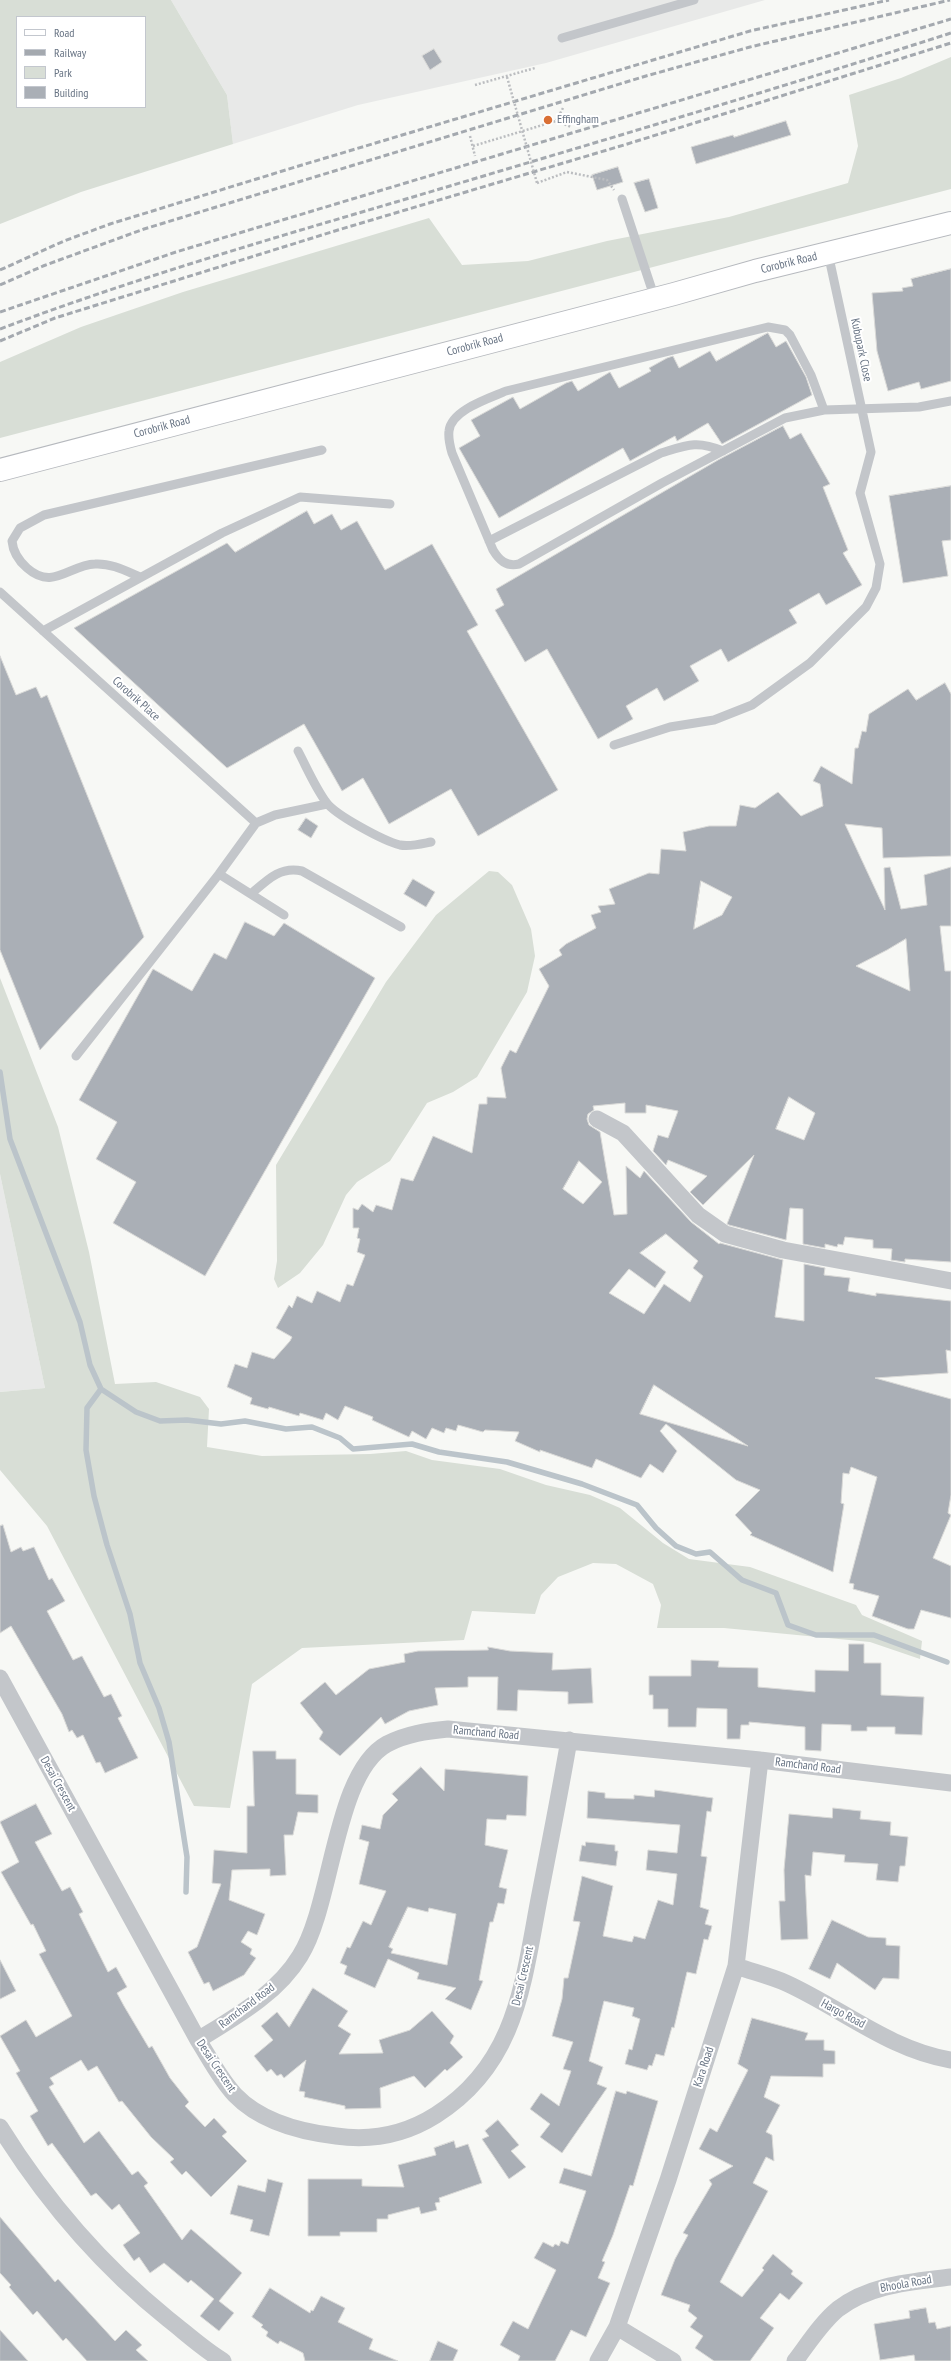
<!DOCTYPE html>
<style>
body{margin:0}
#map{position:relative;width:951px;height:2361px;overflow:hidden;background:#f7f8f5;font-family:"PT Sans Narrow",sans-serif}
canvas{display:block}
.legend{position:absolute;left:16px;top:16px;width:130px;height:92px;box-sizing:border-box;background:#fff;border:1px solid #c3c7ce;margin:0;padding:5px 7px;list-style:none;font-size:12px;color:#687484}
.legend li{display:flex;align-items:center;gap:8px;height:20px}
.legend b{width:20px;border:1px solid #c3c7ce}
</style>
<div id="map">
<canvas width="951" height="2361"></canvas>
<ul class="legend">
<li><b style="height:5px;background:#fff"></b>Road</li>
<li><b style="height:5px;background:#a4a9af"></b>Railway</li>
<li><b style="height:11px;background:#d8ded6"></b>Park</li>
<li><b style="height:11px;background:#aaafb6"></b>Building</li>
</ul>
</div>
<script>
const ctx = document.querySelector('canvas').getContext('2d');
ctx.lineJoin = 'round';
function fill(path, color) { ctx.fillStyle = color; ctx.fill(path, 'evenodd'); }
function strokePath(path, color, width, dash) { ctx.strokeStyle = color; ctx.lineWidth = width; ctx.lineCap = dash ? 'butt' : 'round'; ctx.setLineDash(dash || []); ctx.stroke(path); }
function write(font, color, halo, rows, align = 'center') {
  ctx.font = font + ' "PT Sans Narrow",sans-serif'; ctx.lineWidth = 4; ctx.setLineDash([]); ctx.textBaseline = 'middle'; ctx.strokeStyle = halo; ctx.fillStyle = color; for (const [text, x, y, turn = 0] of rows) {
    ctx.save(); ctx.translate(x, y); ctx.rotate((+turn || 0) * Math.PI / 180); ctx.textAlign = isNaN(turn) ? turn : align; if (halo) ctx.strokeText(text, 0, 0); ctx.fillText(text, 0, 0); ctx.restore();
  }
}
const built = new Path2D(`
 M171,0h594l-219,63 -188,42 -125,39 -6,-49z
 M0,1174l45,214 -45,4z`);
const green = new Path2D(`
 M0,0h171l56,95 6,49 -152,48 -81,32zM17,17h128v90h-128z
 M951,57v132l-951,249v-76l81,-35 102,-35 246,-74 33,47 66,-4 79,-20 122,-24 119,-34 10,-37 -9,-51 52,-17z
 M489,871l9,1 14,13 19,44 4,27 -8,36 -50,85 -24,15 -26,11 -37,58 -33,21 -11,13 -23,50 -23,28 -22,15 -4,-9 3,-18 -1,-96 110,-183 50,-67z
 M0,978l58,149 31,125 26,132 41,-2 44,15 9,12 -2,38 55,9 108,-2 36,-3 26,9 68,9 46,16 44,10 30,13 43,35 26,16 61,8 106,38 6,10 60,26 -2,18 -50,-17 -146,-14h-67l4,-23 -8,-21 -37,-20 -23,-1 -35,14 -17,18 -6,19 -63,-3 -8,29 -162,8 -50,36 -22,124 -36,-2 -147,-280 -47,-56v-78l45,-4 -45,-214z`);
const stream = new Path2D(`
 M0,1072l10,67 70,183 10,43 11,24 35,23 24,9 27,-1 34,4 24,-3 41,8 26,-2 28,11 13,11 59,-5 27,8 68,10 75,22 55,21 19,23 20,18 20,8 14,-2 32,28 34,13 12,32 28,10h58l73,27
 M101,1389l-14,19 -1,42 8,46 13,49 23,69 10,49 19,45 10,34 18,115 -1,35`);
const building = new Path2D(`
 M434,49l8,13 -12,8 -8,-14z
 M786,121l5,14 -95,29 -5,-17 42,-12 1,2z
 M618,167l5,15 -26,8 -5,-15z
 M649,179l9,29 -13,4 -11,-29z
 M951,269v112l-30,8 -2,-7 -31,9 -11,-40 -5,-58 31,-2 -1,-3 11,-2 -2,-7z
 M768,333l8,14 10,-6 20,36 6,18 -90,49 -14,-21 -31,18 -2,-5 -45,25 -7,-13 -124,70 -40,-70 21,-12 -9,-16 42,-23 7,12 46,-26 6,-2 6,10 32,-19 9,16 32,-17 -2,-3 18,-10 6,-2 6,12 31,-17 6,10z
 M783,426l7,13 11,-6 29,51 -7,3 25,63 -5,3 19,32 -36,20 -7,-12 -30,17 8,13 -69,39 -7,-13 -31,17 9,15 -35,20 -7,-13 -31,18 7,13 -35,20 -51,-90 -22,13 -30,-52 9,-5 -8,-16 222,-129z
 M951,486v54l-9,1 6,35 -45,7 -14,-87z
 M307,511l7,13 18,-10 9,16 16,-9 28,49 47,-26 46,81 -11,6 91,159 -80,46 -27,-47 -62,35 -26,-46 -21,13 -38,-67 -77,44 -153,-140 153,-85 8,9z
 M0,656l16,39 20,-8 5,11 6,-3 97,242 -104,113 -40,-100z
 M945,683l6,11v162l-68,2 -1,-30 -37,-4 40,86 -1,-42 6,-1 11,42 26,-4 -3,-30 27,-8v59h-11l5,45h6v291l-46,-3v3l-14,-2 1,-11 -19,-1v-8l-28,-3 -2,8 -5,-1 -1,3 -12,-3v4l-22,-4v-35l-13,-1 -4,32 -57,-15 -2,-1 27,-69 -51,50 -13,-13 17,-16 -39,-16 -2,5 -13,-14 5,-16 10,3 10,-27 -32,-6v8h-21v-10l-32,3 1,4 -6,4 -1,5 2,6 11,7 14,83 13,-1 -1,-48 14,12 4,-7 47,51 28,22 1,-1 63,17 -8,57 29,4v-57l21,4 -1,7 26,3 -2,13 28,5v-3l75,8v50l-5,-1 2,23 -73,5 76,21v96l-3,18 3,2 -18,43 18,8v52l-30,-8 -7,19h-6l-36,-13 7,-20 -26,-7 1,-5 -5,-1 28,-106 -26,-10 -2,7 -6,-1 -2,30 3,1 -11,68 -83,-37 2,-2 -17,-18 25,-25 -24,-10 -70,-56 -6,7 17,20 -14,22 -13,-9 -9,14 -45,-19 -4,9 -52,-18v2l-25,-11 4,-9 -34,-2 -2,2 -25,-7 -2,6 -10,-3 -2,5 -12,-5 -6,11 -14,-8 -3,6 -37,-17 1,-3 -28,-11 -7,14 -12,-7 -3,7 -23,-7 -1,3 -30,-9 -1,2 -18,-5 2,-6 -25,-11 8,-23 12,4 5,-16 22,7 16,-18 2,-4 -16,-9 13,-23 3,3 5,-12 15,7 5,-12 23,11 7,-18 6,2 12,-31 -8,-3 3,-13 -3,-1 2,-10h-6v-20l5,2 4,-6 11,8 3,-7 16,5 9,-32 12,3 20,-45 39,17 7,-49h8v-7l19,1 -5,-30 9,-18 6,3 33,-67 -10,-17 23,-14 -3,-5 7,-6 30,-16 -5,-13 10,-3 -3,-6 17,-2 -6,-15 40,-16 10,1 2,-25 25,2 -3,-19 26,-6h27l4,-21 15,3 23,-16 23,24 22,-10 -3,-22 -7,-3 8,-15 31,18 3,-36h3l4,-17 4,1 3,-18 39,-25 8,11zM701,881l31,16 -10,18 -28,14zM906,939l4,52 -54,-25 31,-16zM789,1097l26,16 -11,27 -28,-11zM579,1161l23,21 -19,22 -20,-15zM666,1234l32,27 -5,7 10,8 -13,26 -26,-18 -20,30 -35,-21 20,-24 26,19 11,-16 -26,-19zM654,1385l94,61 -108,-32z
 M306,818l12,8 -7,12 -13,-8z
 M413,879l22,13 -9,15 -22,-13z
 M245,922l29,14 10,-13 91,55 -170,298 -92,-53 23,-41 -40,-23 21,-37 -38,-22 74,-131 39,22 22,-38 12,6z
 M3,1525l8,27 10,-5 2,4 11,-4 15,33 3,-2 13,23 -18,10 26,49 9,-4 22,41 7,-3 11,22 -4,2 20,40 -33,15 -5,-11 -4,1 -13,-28 -6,3 -5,-8 -3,2 -7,-18 -51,-88 -11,7v-107z
 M849,1644h15v19h17v32l43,2 -2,38 -27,-1v-7h-28v4h-16v-6l-29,-1 -1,27 -16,-1v-23l-56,-5v3h-8l-1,14h-13v-30l-30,-1 -1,19h-28v-18h-15v-14h-4v-19h42v-16l28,1 -1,6 40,1v19l57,5v-22l33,1z
 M488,1647l22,4 43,2 -1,17 39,-2 2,35 -25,1v-12l-50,-2 -1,21 -20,-1 1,-33h-30v10l-33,1 3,17 -29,6 -24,13 -4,-7 -41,39 -21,-17 4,-7 -23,-29 25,-21 11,13 33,-26 36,-7 -1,-8 14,-3 70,-1z
 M253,1751h23v8h20v35l22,1v18l-20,-1 -5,23h-9l2,40 -16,1v-7l-38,1 -3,30 36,14 -8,21 -9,-4 -7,11 11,7 -2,5 6,4 -12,17 -31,16 -4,-9 -5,2 -16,-32 9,-5 24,-63 -9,-1 2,-33 33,3v-47h7z
 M421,1767l23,24 1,-22 83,7 -2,40 -19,-1 -1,5 -19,-1 -2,26 23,5 -9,37 8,2 -3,15 -6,-1 -5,19h-3l-11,58 4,1 -12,29 -26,-11 11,-11 -39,-9 2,-6 -31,-14 -13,29 -31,-14 3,-8 -7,-3 7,-16 3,1 13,-27 8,4 15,-34 -27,-7 10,-42 -10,-3 3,-14 18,4 3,-14 15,-15 -6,-6zM408,1907l20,5 1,-4 27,6 -9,51 -56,-12 2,-4 -4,-2z
 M655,1790l58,8 -2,14 -4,-1 -6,45 6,1 -7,50 9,3 -4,14 7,2 -4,14 -4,-1 -8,35 -9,-2 -13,56 -2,-1 -8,29 -8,-2 -4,12 -3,-1 -2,5 -22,-6 4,-15 3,1 8,-31 -8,-3 2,-8 -30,-7 -15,60 14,6 -6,17 10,4 -45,65 -22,-16 10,-13 -20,-15 11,-16 18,13 12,-35 -8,-2 10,-27 -21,-6 10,-37 2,-21h4l12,-56 -7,-1 9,-45 31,10 -10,50 29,6 2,-6 11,3 13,-39 15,5 4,-31 -31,-4 2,-20 29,3 3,-28 -93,-7 1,-27 17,2v5l29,1v-4l20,2z
 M36,1804l16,30 -17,8 27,49 8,-4 13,25 -4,2 29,58 8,-5 11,20 -10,6 7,13 25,42 3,-2 18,32 19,24 -4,4 20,21 9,-9 13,14 -5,4 25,25 -36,36 -25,-26 -4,4 -12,-13 4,-3 -23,-22 -29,-36 -3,1 -22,-36 -9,5 -7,-11 -31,18 4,6 -5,3 35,56 15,-12 33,44 6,-4 10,12 -4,3 38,54 9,-11 51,44 -23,28 15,12 -15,18 -19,-15 14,-17 -23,-19 -3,3 -24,-20 -14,10 -11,-16 -5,4 -11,-16 17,-12 -21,-29 -7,6 -16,-17 -5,3 -39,-53 -4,3 -18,-30 8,-5 -22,-38 4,-2 -20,-35 26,-16 10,17 36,-21 -33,-62 7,-3 -13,-27 -2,1 -30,-53 18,-10 -19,-40z
 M833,1808l28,3 -1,8 31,3 -1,13 18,2 -3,29h-5l-2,16 -22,-2 2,-16 -34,-2 1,-7 -32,-3 -2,24 -6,-1 3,64 -27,1 -2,-39h6l-1,-31 5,-56 43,4z
 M586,1842l29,3v6h3l-2,15 -37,-5 3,-16 3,1z
 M832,1920l36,17 18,1v7l14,1 -1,33 -16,-1 -8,12 -38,-27 -7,16 -21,-10z
 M0,1960l16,31 -16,8z
 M313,1988l35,23 -10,15 13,8 -12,20 44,-1 -4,-13 31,-10 22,-19 22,25 -4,7 13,14 -16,14 -2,-2 -20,19 -11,-12 -34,12 1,20 -36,1v-3l-41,-9 1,-5 -6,-1 7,-31 -22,18 -3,-4 -4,2 -6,-7 -4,3 -13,-16 19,-16 -12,-14 16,-14 12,15z
 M752,2018l56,15 -3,7h19v10l11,1v13h-12v13l-52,-1 -7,21 16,8 -14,27 6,3 2,26 -8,-4 -13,26 15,8 -48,91 22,15 22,-27 -2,-2 11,-14 20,17 -2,3 12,9 -14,17 -9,-7 -20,25 14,10 -24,33h-36l-19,-13 8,-12 -13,-9 7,-9 -9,-7 2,-6 -29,-10 14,-36 13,-24 -5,-2 29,-49 -3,-4 24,-14 -34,-17 11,-21 7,4 31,-62 -10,-6z
 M616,2091l10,3 1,-3 31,10 -25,85 -3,-1 -17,50 -11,26 3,1 -7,16 12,5 -24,54 -15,-7 -16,31h-37l2,-5 -20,-11 13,-24 15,8 28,-59 -22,-12 9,-16 10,5 2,-3 4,2 2,-5 7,3 18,-53 -27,-8 5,-15 27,8z
 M498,2120l21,25 -8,6 15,16 -17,12 -27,-40 7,-3 -4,-5z
 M454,2141l2,7 12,-4 14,39 -43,15 1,4 -5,1 2,7 -16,4 -2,-7 -31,8v4h-11v13h-37v4h-32v-57h54v7l42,1 -6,-22 38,-10 -2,-7z
 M268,2179l15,4 -14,53 -19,-5 3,-11 -23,-6 8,-29 27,7z
 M0,2217l55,65 3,-3 57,62 11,-11 16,15 -6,5 12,11h-61l-21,-23 -3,3 -26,-30 -4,4 -24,-28 2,-2 -11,-12z
 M270,2288l40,25 1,-3 2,1 8,-15 24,12 -7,14 35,17 -4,10 29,12h-93l-2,-8 -23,-12 -2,3 -12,-8 2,-4 -7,-5 2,-2 -11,-8z
 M926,2308l3,15 6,-1 2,7 14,-3v35h-36l-1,-6 -34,5 -6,-36 36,-6 -1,-7z
 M0,2330l28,31h-28z
 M438,2341l20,9 -5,11h-23z`);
const path = new Path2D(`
 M475,85l60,-17
 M563,108l-7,13 15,6
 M470,136l5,20
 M473,146l83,-25
 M537,183l30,-11 40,8 7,10`);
const lane = new Path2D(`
 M562,38l132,-38
 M622,199l33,100
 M824,410l-13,-35 -21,-40 -5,-5 -17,-3 -262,64c-16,7 -55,19 -57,40 -1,8 1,15 3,22l41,97c6,10 13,17 26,14l143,-81 123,-65 39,-8 95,-3 32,-6
 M489,541l172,-88c26,-8 36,-13 62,-2
 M140,577c-14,-6 -29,-14 -45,-13 -26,1 -42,27 -68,4 -8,-7 -14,-16 -15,-27l8,-13 24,-13 278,-65
 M0,592l256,231
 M43,631l179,-98 78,-36 90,7
 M614,745l56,-18 44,-7 38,-15 58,-42 56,-56 10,-19 4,-24 -20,-71 11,-41 -43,-199
 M298,751c9,17 17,36 28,51 9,13 58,39 74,43 10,2 21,-1 31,-3
 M219,874l65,41
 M251,894c16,-14 29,-28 51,-23l99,56
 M76,1056l143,-182 37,-51 19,-8 52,-11`);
const street = new Path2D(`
 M597,1119l26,14 75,82 27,19 58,16 168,31
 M0,1678l198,362c12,19 22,39 37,55 26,27 66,37 101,41 35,5 70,-2 100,-21 82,-52 87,-134 104,-221 10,-51 20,-102 29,-154
 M736,1966c17,6 34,10 50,17 55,25 104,67 165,77
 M198,2040c37,-23 79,-46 102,-84 33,-52 34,-183 87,-212 19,-10 40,-13 61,-15l312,31 191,23
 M0,2127c46,74 100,137 168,192 18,14 35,30 55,42
 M617,2327l56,34
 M598,2361l19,-34 51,-147 68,-214 24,-206
 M795,2361c13,-17 26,-38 43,-52 32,-25 74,-27 113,-32`);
const secondary = new Path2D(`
 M0,470l674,-176 81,-23 196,-48`);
const rail = new Path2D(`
 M0,270l64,-29 46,-17 192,-59 448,-134 139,-31
 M0,285l43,-19 101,-37 502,-153 104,-29 200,-47
 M0,312l176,-60 775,-233
 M0,329c130,-49 263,-88 396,-127 185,-55 371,-110 555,-169
 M0,341l55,-23 283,-88 286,-85 327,-102`);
const pathBridge = new Path2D(`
 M507,77l30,106`);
const markers = [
 [548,120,5,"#d96f34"]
];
const poiNames = [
 ["Effingham",557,120]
];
const streetNames = [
 ["Corobrik Road",789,263,-14],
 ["Corobrik Road",475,345,-15],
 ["Kubupark Close",861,350,78],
 ["Corobrik Road",162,427,-15],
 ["Corobrik Place",136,699,42],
 ["Ramchand Road",486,1733,5],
 ["Ramchand Road",808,1766,7],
 ["Desai Crescent",58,1784,61],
 ["Desai Crescent",523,1976,-77],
 ["Ramchand Road",247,2006,-37],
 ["Hargo Road",843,2014,28],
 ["Desai Crescent",216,2066,56],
 ["Kara Road",704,2067,-72],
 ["Bhoola Road",906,2284,-10]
];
fill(built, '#e8e9e8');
fill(green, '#d8ded6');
strokePath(stream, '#bbc4ca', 5.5);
fill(building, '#aaafb6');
strokePath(building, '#d9d9d7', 1);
strokePath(secondary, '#b6b9be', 24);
strokePath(path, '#bbbdc0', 2.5, [2, 2]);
strokePath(lane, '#c3c6ca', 9);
strokePath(street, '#c3c6ca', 17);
strokePath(secondary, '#fff', 22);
strokePath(rail, '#a4a9af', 3, [6, 3]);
strokePath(pathBridge, '#bbbdc0', 2.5, [2, 2]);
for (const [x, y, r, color] of markers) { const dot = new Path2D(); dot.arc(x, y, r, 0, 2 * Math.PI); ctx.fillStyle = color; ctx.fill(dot); strokePath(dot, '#fff', 1.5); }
write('12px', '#687484', '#fff', poiNames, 'left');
write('12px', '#687484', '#fff', streetNames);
</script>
